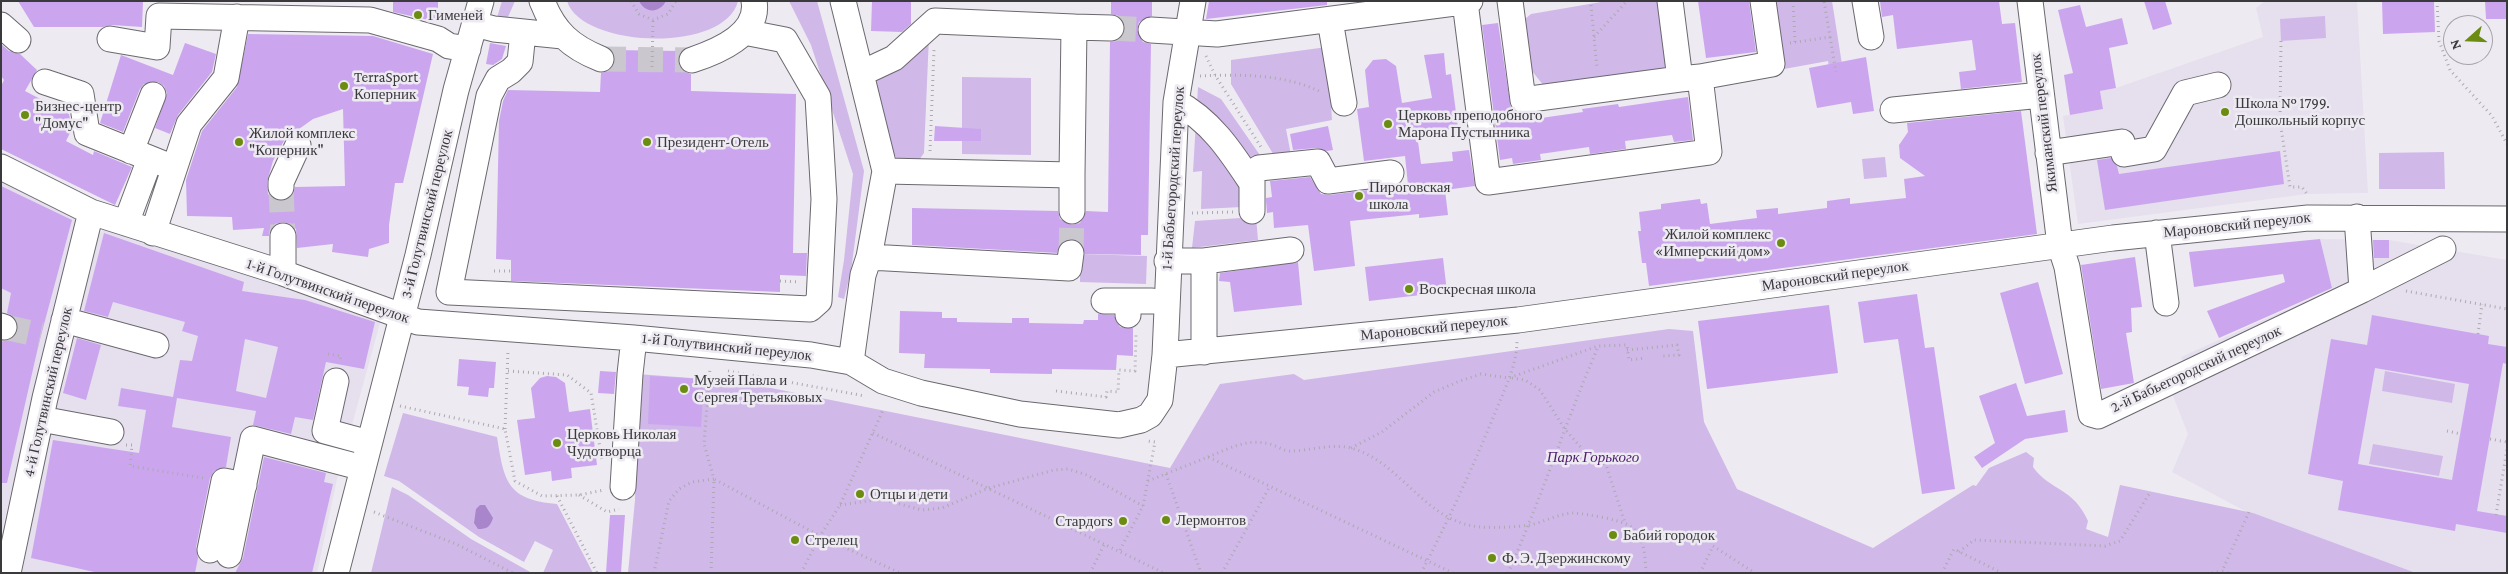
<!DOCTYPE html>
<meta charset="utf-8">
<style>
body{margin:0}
#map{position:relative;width:2508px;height:574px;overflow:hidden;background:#eeeaf2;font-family:"Crimson Pro",serif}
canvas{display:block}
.frame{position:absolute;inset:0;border:2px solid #3a393c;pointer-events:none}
.north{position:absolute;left:2443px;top:15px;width:50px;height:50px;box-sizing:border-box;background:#eeeaf2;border:1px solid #a6a3a9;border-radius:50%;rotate:250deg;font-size:14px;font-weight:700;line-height:20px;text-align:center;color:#3a393c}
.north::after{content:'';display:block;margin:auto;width:18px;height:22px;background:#6b8c10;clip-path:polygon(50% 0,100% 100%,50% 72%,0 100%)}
</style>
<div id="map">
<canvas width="2508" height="574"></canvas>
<div class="frame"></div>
<div class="north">N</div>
</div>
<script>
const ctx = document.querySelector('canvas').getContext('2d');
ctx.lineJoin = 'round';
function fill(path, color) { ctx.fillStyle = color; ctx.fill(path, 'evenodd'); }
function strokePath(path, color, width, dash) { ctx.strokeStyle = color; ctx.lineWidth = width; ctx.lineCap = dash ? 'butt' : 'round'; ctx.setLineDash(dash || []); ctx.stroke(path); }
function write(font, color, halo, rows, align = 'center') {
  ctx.font = font + ' "Crimson Pro",serif'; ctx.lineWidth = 5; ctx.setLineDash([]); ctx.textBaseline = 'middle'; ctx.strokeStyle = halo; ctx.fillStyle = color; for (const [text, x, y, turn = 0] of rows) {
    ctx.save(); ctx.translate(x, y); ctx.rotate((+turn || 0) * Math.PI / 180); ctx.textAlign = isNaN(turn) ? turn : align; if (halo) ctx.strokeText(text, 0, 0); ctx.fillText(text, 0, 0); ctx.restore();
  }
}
const built = new Path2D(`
 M2265,1h92l11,192 -61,1 -229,30 -15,-108 40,-7 -3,-18 16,-3 147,-51 -7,-29z
 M1,179l72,34 3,11 -75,310z
 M108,227l269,90 3,6 -43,156 -20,94h-295l34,-173 44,-167z
 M2320,239l69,1 118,20v313h-91l-173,-63 -71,-38 16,-38 -17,-43 21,-10 -11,-24 151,-68z`);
const green = new Path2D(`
 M502,1h13l-7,16 -12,4z
 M567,1h171c-13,53 -157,47 -171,0z
 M789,1h28l47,170 -13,100 -7,28 -6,-2 6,-37 9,-86 -42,-129z
 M1607,1h56l8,71 -127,14 -12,-15 -7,-52 6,-5z
 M1770,1h62l12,76 -13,2 -3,-18 -44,8 -6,-2z
 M2325,16l1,22 -45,3 -1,-22z
 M929,36l-5,117 -5,7h-21l-8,-11 -18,-68z
 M1327,47l5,73 -46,9 5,26 -16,2 -44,-73v-24z
 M962,77l69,1v77l-69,-1z
 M1198,87l23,12 43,62 -10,-6 -10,6 -2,46 -41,2 1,-38 -9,1z
 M2444,152l1,37h-66v-36z
 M1885,157l2,20 -23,2 -2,-20z
 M1256,217l2,23 -66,8 3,-27z
 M1080,254l67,2 -1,28 -66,-2z
 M1669,329l24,2 11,91 33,67 136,59 100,-63 3,1 13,-18 37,-16 8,6 -1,9c17,24 40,20 55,54l-2,8 22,8 12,-52 133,28 163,60h-1788l7,-73 2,-126 81,6 53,8 399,80 50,-84 74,-10 10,6z
 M2385,371l70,13 -3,19 -70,-12z
 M403,413l94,24c7,44 10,63 60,67l36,69h-50l10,-23 -18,-9 -11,21 -45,-25 -80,-56 -15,-5z
 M2373,444l70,12 -4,20 -70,-12z
 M392,487l16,8 63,44 61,34h-161z`);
const water = new Path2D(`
 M639,1h27c-7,13 -21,12 -27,0z
 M480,505h5l8,13c-3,9 -6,11 -15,11l-4,-6 2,-14z`);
const building = new Path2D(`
 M18,1h125l-1,26 -30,-2 -9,2h-69z
 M393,1h45v21l-45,-10z
 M872,1h39v23l-9,8 -31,-1z
 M1111,1h41v15l-13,6 -2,8 6,12 8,2 -3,191h-7v20l-56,-1 -5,-12 -8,-3 -12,5 -3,9 -145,-8v-37l146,3 2,8 12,6 8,-2 6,-12 22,1 2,-170 7,-1 6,-5 2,-8 -6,-12 -8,-2z
 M1209,1h118v4l-121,14z
 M1698,1h51l7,51 -50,6z
 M1880,1h119l3,23 13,-1 7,59 -61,7 -2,-17 17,-2 -4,-30 -75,9 -4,-34 -11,2z
 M2144,1h21l7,23 -19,6z
 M2382,1h52l1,31 -52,2z
 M2485,1h22v18h-21z
 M2080,5l6,22 36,-9 6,26 -19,4 7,40 -16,3 3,18 -33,6 -6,-40 9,-2 -15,-63z
 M1498,23l15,99 70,-10 -1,-3 36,-5 1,3 69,-10 5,43 -19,2 -2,-7 -47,6 1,8 -36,5 -1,-7 -49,7 1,6 -28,4 -1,-6 -12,2 -18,-135z
 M248,34l125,2 60,18 -30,129h-8l-6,42v18l-20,6 -1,8 -36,-5 1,-8 -36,4 -1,-19 -5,-5 -8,-2 -8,2 -5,5 -1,7h-7l2,-8 -31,2 -1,-13 -45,-1 -1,-36 16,-49 35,-44zM343,109l2,77 -50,1 -2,8 -5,5 -7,1 -8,-2 -5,-5 -1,-12 6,-21 12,-22 28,-20z
 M185,43l31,11 -4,18 -34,43 -8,19 -15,-6 12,-35 -3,-7 -6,-4 -14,2 -4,5 -17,43 -23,-9 21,-68 52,20z
 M490,43l16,3 -4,13 -9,6 -7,-1z
 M1,44l8,7 11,3 17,16 -12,21 44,23 3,15 -6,12 27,14 1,-4 38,16 -17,38 -114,-56v-63l3,-6 -3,-4z
 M612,50l69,1 -3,13 5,7 8,3v17l105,3 -3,159h14l-1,23 -26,-1v17l-269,-11v-21l-15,-1 3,-138 4,-20 5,-11 92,2 1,-19 8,-2 5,-7 1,-7z
 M1444,53l2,22 5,-1 7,54 -41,6 4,30 32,-3 -1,-9 17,-2 6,36 -30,4 3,25 -29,3v-4l-69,7 5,45 -41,5 -6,-46 -34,3 -1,-16 -6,1 -1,-12v-3l6,-1 -2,-16 40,-4 11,17 8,1 79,-10 -3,-29 -41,5 -7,-52 12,-2 -4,-37 8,-10 13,-1 10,7 6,37 30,-5 -8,-43z
 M1866,57l8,54 -21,3 -2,-12 -34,6 -8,-40z
 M2021,111l16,123 -388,52 -3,-23h-4l-4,-32h3l-2,-19 22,-3v-5l39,-5 1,5 6,-1 3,21 47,-6 -1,-8 22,-2v6l49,-6v-7l23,-3v6l56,-6 -2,-19 21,-3 -25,-18 -1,-13 9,-13 -1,-9z
 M935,126l46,3v12h-47z
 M1328,126l5,24 -6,1 -10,-3 -24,2 -3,-16z
 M2280,151l4,33 -179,26 -8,-50 14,-2 6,8 2,8z
 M1,186l71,34 -33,123 -32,140h-6v-141l13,-5 4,-12 -4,-8 -7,-4 4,-20 -10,-5z
 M104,233l140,49 -2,9 63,9 70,22 -11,47 -38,-7 -13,58 -18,-3 -4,17 -38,-9 3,-14 -79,-13 -5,29 59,10 -5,30 -12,4 -4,7 -14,69 2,11 -3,15h-96l-68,-15 22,-118 86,13 7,-43 -28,-4 3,-18 52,9 7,-37 12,1 6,-25 -16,-5 3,-9 -72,-20 -5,15 -24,-6zM245,339l33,8 -12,51 -30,-7z
 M2320,239l12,49 -113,50 -12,-27 78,-29 -2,-8 -89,13 -5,-35z
 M2373,240h16v18h-15z
 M2135,257l7,50 -11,1 1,24 -6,1 8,50 -33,6 -20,-124z
 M1443,258l4,34 -78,9 -4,-34z
 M1298,262l4,43 -68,7 -4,-30 -11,-1 1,-8z
 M2038,282l25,92 -38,10 -25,-91z
 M1917,294l8,54 9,-1 21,142 -33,5 -24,-155 -34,4 -6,-41z
 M1829,305l9,68 -131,16 -9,-68z
 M900,311l42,1v6h15v4l55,1v-5h17v5l54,1 1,-4h14v-6l16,1 6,12 13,1v28l-16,-1 -1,15 -64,-1v5l-62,-1v-4l-66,-1 1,-14 -26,-1z
 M2372,315l117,21 -1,8 19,3v17l-4,-1 -26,148 30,5v17l-51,-9 -1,7 -117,-21 5,-29 -35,-7 23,-135 36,6zM2375,368l94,16 -17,96 -94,-16z
 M77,338l24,7 -15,55 -23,-7z
 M459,359l37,3 -2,26h-5l-1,9 -20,-2 1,-8 -12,-1z
 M600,371l16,1 -2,22 -16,-1z
 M547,376l9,1 9,6 4,29 21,-3 7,56 -26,3 1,10 -20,3 -1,-10 -26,4 -8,-55 18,-2 -4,-30 9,-10z
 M650,376l54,3 -3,48 -53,-3z
 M2016,383l11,33 38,-6 3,22 -43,7 -43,29 -8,-11 21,-14 -16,-47z
 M264,457l62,16 -2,9 9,2 -21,89h-77l8,-15z
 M610,515h15l-4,58h-15z`);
const minorTunnel = new Path2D(`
 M1111,28l40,2
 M601,59l91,1
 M281,187l2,49
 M1071,253l1,-42
 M4,327l37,8`);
const path = new Path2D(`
 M631,1l8,13 14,6 15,-6 8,-13
 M1793,1l2,41
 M2437,1l2,40 11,29 42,46 15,28
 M1591,5l6,64
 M1594,37l33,-36
 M1830,37l6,35
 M2281,41l-1,80 10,66h12l5,7
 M1790,43l40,-6 -6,-36
 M1206,56l9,19 46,72
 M652,67l1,-47
 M1200,76c41,-2 84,-2 121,16
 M930,151l4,-101
 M1192,213l41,-1
 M494,271h17
 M780,281l20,1
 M2406,291l101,18
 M2478,334l4,-30
 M1627,350l50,-5 2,10 -16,1
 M328,354l13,2 -1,5
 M508,371l59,4 24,18 11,67
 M728,371l137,25
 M1512,378l13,2 15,10 24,38 21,24 21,13 19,58
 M1056,391l50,6 1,-6 11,1 1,-22 16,1 1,-36
 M400,406l105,23 10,52 27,15 37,-1 25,-5
 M505,429l3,-79
 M2447,431l14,3
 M873,433l291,140
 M2490,439l17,3
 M126,445h6l-2,21 73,12
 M1351,448l31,-16 52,-40 26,-11 21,-7 28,4 89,-32 29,-1 2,15 16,-2
 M1208,457c20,-8 39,-19 61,-13 7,1 14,7 21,7 19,0 42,-8 61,-3 51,14 74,75 130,79 15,1 35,0 49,-2 14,-3 30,-12 44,-12 13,1 41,6 52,11 19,8 19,31 20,49
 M1166,474l35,99
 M1148,481l60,-24 245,116
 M579,495l28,17 12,-3
 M557,496l40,77
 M840,505l41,-6 41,11 20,-2 47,-20 65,-18 14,-1 19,6 56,31
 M374,512l82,32 57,29
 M2496,515l11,-66
 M1120,550l23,-44 12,-64 -8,-1
 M1959,552l15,-12 131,6 15,-5 31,-50
 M654,573l15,-72 10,-12 13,-7 22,-3 -10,-35 6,-76
 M711,573l3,-94 106,57 80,37
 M801,573l19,-37 20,-31 43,-95
 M1090,573l15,-30
 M1222,573l48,-87
 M1421,573c27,-52 52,-106 74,-160 9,-23 22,-47 22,-72
 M1508,573c33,-74 58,-152 90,-226
 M1700,573l13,-27 42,27
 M1942,573l12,-24 48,24
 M2212,573l10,-2
 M2228,573l-6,-2 27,-59`);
const minor = new Path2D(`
 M542,1c12,31 29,46 59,58
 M843,1l42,170 -16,86 -6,18 -12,87
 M1510,1l13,99 157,-21 -10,-78
 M1865,1l6,36
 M2030,1l30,244 7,22 24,147 7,2 264,-126 -5,-73
 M1465,2l23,180 221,-30 -9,-75 -20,2
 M1330,20l14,83
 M475,24l19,5 69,7
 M1,25l17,15
 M1074,27l37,1
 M1151,30l66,4 253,-33
 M523,32l-3,30 -9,9 -13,8 -9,17 -40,196 361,17 9,-8 5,-102 -6,-102 -33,-57 -41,-8
 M110,39l47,8 2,-31 211,4 68,19 11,7 19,3
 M692,60c24,-8 68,-25 62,-59
 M862,73l32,-15 41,-37 139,6 -2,148 -187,-4
 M1700,77l72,-13 -9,-63
 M45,82l36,12 6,39 87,35
 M1176,102c34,18 54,48 75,80
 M1893,110l148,-15
 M131,151l22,-56
 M2048,153l74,-11 2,12 30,-5 31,-56 33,-8
 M1,167l90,45 192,61 135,49 216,16 177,17 40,7 32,19 38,12 99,21 99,11 22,-5 9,-5 10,-15 5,-45 11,-253 17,-101
 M1072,175v36
 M281,187v-5l17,-37
 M1252,211v-38l7,-5 59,-6 10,19 63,-8
 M126,223l24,-64
 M153,233l36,-109 37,-46 11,-61
 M2157,233l9,70
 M869,257l200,11 2,-15
 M1167,261h37v91
 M1204,261l87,-11
 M283,273v-37
 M2362,290l81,-41
 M1104,301h24
 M1128,315v-14h24
 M64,320l92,25
 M1,326l3,1
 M1165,355l353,-35 595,-82 195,-20 199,1
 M336,381l-11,50 44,12
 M41,419l70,13
 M623,487l7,-113 4,-36
 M210,550l14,-69 20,4
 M229,555l24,-116 110,29
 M8,573l37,-175 46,-186
 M336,573l82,-318 38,-165 25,-89`);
const markers = [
 [418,15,5,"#6b8c10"],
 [344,86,5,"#6b8c10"],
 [2225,112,5,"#6b8c10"],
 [25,115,5,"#6b8c10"],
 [1388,124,5,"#6b8c10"],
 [239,142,5,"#6b8c10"],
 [647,142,5,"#6b8c10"],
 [1359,196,5,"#6b8c10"],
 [1781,243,5,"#6b8c10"],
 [1409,289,5,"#6b8c10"],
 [684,389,5,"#6b8c10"],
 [557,443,5,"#6b8c10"],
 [860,494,5,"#6b8c10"],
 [1166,520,5,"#6b8c10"],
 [1123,521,5,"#6b8c10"],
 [1613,535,5,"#6b8c10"],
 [795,540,5,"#6b8c10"],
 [1492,558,5,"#6b8c10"]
];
const poiNames = [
 ["Гименей",428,15],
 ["TerraSport",354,77],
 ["Коперник",354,94],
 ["Школа № 1799.",2235,103],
 ["Дошкольный корпус",2235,120],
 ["Бизнес-центр",35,106],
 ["\"Домус\"",35,123],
 ["Церковь преподобного",1398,115],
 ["Марона Пустынника",1398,132],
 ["Жилой комплекс",249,133],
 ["\"Коперник\"",249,150],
 ["Президент-Отель",657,142],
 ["Пироговская",1369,187],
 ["школа",1369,204],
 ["Жилой комплекс",1771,234,"right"],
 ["«Имперский дом»",1771,251,"right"],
 ["Воскресная школа",1419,289],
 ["Музей Павла и",694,380],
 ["Сергея Третьяковых",694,397],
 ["Церковь Николая",567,434],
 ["Чудотворца",567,451],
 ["Отцы и дети",870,494],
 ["Лермонтов",1176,520],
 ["Стардогs",1113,521,"right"],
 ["Бабий городок",1623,535],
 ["Стрелец",805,540],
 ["Ф. Э. Дзержинскому",1502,558]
];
const streetNames = [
 ["Якиманский переулок",2044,123,-97],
 ["1-й Бабьегородский переулок",1173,178,-86],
 ["3-й Голутвинский переулок",427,214,-76],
 ["Мароновский переулок",2237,225,-6],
 ["Мароновский переулок",1835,276,-8],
 ["1-й Голутвинский переулок",328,291,19],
 ["Мароновский переулок",1434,328,-6],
 ["1-й Голутвинский переулок",727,347,6],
 ["2-й Бабьегородский переулок",2196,369,-25],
 ["4-й Голутвинский переулок",48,392,-77]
];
const parkNames = [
 ["Парк Горького",1593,457]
];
fill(built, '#e6dfee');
fill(green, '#d0b8e9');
fill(water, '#a985cb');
fill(building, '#cba6ef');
strokePath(minorTunnel, '#cac7ce', 25, [25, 12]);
strokePath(minor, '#6b686e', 27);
strokePath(path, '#aca9af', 3, [1, 4]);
strokePath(minor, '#fff', 25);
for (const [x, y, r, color] of markers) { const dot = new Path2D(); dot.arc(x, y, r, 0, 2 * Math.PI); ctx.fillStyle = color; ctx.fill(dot); strokePath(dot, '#eeeaf2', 2); }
write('15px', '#3a393c', '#eeeaf2', poiNames, 'left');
write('15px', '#3a393c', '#eeeaf2', streetNames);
write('italic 15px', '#4d1c70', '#eeeaf2', parkNames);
</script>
